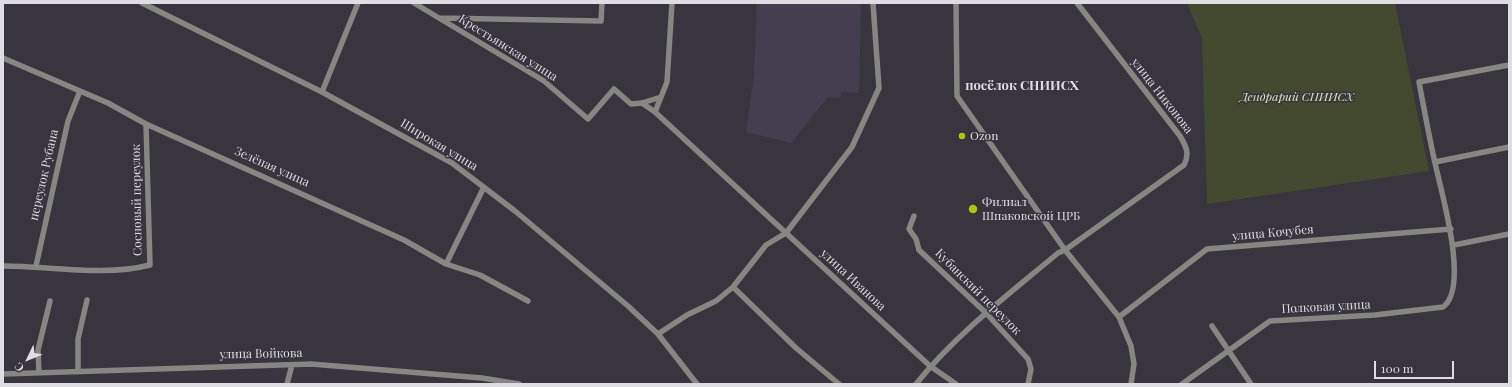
<!DOCTYPE html>
<meta charset="utf-8">
<style>
body{margin:0}
#map{position:relative;width:1512px;height:387px;overflow:hidden;background:#39353f;font-family:"Playfair Display",serif}
canvas{display:block}
.frame{position:absolute;inset:0;border:4px solid #dfdde4;pointer-events:none}
.north{position:absolute;left:8px;top:339px;width:40px;height:40px;-webkit-text-stroke:3px #39353f;paint-order:stroke;rotate:227deg;font-size:11px;font-weight:700;line-height:16px;text-align:center;color:#dfdde4}
.north::after{content:'';display:block;margin:auto;width:14px;height:18px;background:#dfdde4;clip-path:polygon(50% 0,100% 100%,50% 72%,0 100%)}
.scale{position:absolute;left:1374px;top:361px;width:80px;height:18px;box-sizing:border-box;border:2px solid #dfdde4;border-top:0;padding-left:5px;font-size:12px;line-height:14px;white-space:nowrap;color:#dfdde4;-webkit-text-stroke:3px #39353f;paint-order:stroke}
</style>
<div id="map">
<canvas width="1512" height="387"></canvas>
<div class="frame"></div>
<div class="north">С</div>
<div class="scale">100 m</div>
</div>
<script>
const ctx = document.querySelector('canvas').getContext('2d');
ctx.lineJoin = 'round';
function fill(path, color) { ctx.fillStyle = color; ctx.fill(path, 'evenodd'); }
function strokePath(path, color, width, dash) { ctx.strokeStyle = color; ctx.lineWidth = width; ctx.lineCap = dash ? 'butt' : 'round'; ctx.setLineDash(dash || []); ctx.stroke(path); }
function write(font, color, halo, rows, align = 'center') {
  ctx.font = font + ' "Playfair Display",serif'; ctx.lineWidth = 3; ctx.setLineDash([]); ctx.textBaseline = 'middle'; ctx.strokeStyle = halo; ctx.fillStyle = color; for (const [text, x, y, turn = 0] of rows) {
    ctx.save(); ctx.translate(x, y); ctx.rotate((+turn || 0) * Math.PI / 180); ctx.textAlign = isNaN(turn) ? turn : align; if (halo) ctx.strokeText(text, 0, 0); ctx.fillText(text, 0, 0); ctx.restore();
  }
}
const built = new Path2D(`
 M757,3h104l-2,90 -18,-1 -1,6 -12,-1 -37,46 -45,-11 8,-57z`);
const green = new Path2D(`
 M1187,3h208l34,168 -222,33 -5,-166z`);
const minor = new Path2D(`
 M142,3l180,89 130,71 63,48 113,95 30,28 39,50
 M414,3l130,78 44,38 26,-30 17,15 11,-1 19,-6
 M672,3l-5,79 -12,30 275,254 26,18
 M956,3l1,93 108,154 54,67 12,29 3,18 -3,20
 M439,18l162,3 1,-18
 M3,58l105,45 38,21 258,116 42,24 34,11 48,26
 M322,92l36,-89
 M642,103l13,9
 M1435,162l74,-15
 M914,216l-5,13 7,10 3,11 67,63 42,46 3,10 -3,15
 M1454,245l55,-11
 M446,264l38,-77
 M3,266c48,0 100,11 147,-1l-4,-141
 M36,266l32,-145 12,-30
 M733,287l63,61 43,36
 M1119,317l88,-68 244,-20
 M1212,326l39,58
 M658,334l29,-19 29,-14 17,-14 33,-42 20,-12 66,-86 27,-59 -6,-85
 M78,372v-33l9,-39
 M39,373l-1,-23 12,-49
 M3,374l308,-10 171,14 37,6
 M287,384l5,-19
 M916,384c40,-50 93,-90 142,-131l7,-3 119,-85c6,-11 2,-19 -4,-29l-103,-133
 M1182,384l88,-63 105,-6 68,-8c27,-19 -2,-116 -8,-144 -6,-27 -11,-54 -16,-81l90,-17`);
const markers = [
 [962,136,4,"#acc612"],
 [973,209,5,"#acc612"]
];
const streetNames = [
 ["Крестьянская улица",508,48,32],
 ["улица Никонова",1162,96,52],
 ["Широкая улица",439,145,31],
 ["Зелёная улица",272,167,24],
 ["переулок Рубана",44,175,-77],
 ["Сосновый переулок",137,200,-91],
 ["улица Кочубея",1273,233,-5],
 ["улица Иванова",853,280,43],
 ["Кубанский переулок",978,292,45],
 ["Полковая улица",1326,307,-3],
 ["улица Войкова",261,354,-1]
];
const parkNames = [
 ["Дендрарий СНИИСХ",1297,97]
];
const poiNames = [
 ["Ozon",970,136],
 ["Филиал",982,202],
 ["Шпаковской ЦРБ",982,216]
];
const neighbourhoodNames = [
 ["посёлок СНИИСХ",1022,86]
];
fill(built, '#443e4e');
fill(green, '#444a2f');
strokePath(minor, '#868782', 5.5);
for (const [x, y, r, color] of markers) { const dot = new Path2D(); dot.arc(x, y, r, 0, 2 * Math.PI); ctx.fillStyle = color; ctx.fill(dot); strokePath(dot, '#39353f', 1.5); }
write('12px', '#dfdde4', '#39353f', streetNames);
write('italic 12px', '#dceab0', '#39353f', parkNames);
write('12px', '#dfdde4', '#39353f', poiNames, 'left');
write('bold 13px', '#dfdde4', '#39353f', neighbourhoodNames);
</script>
